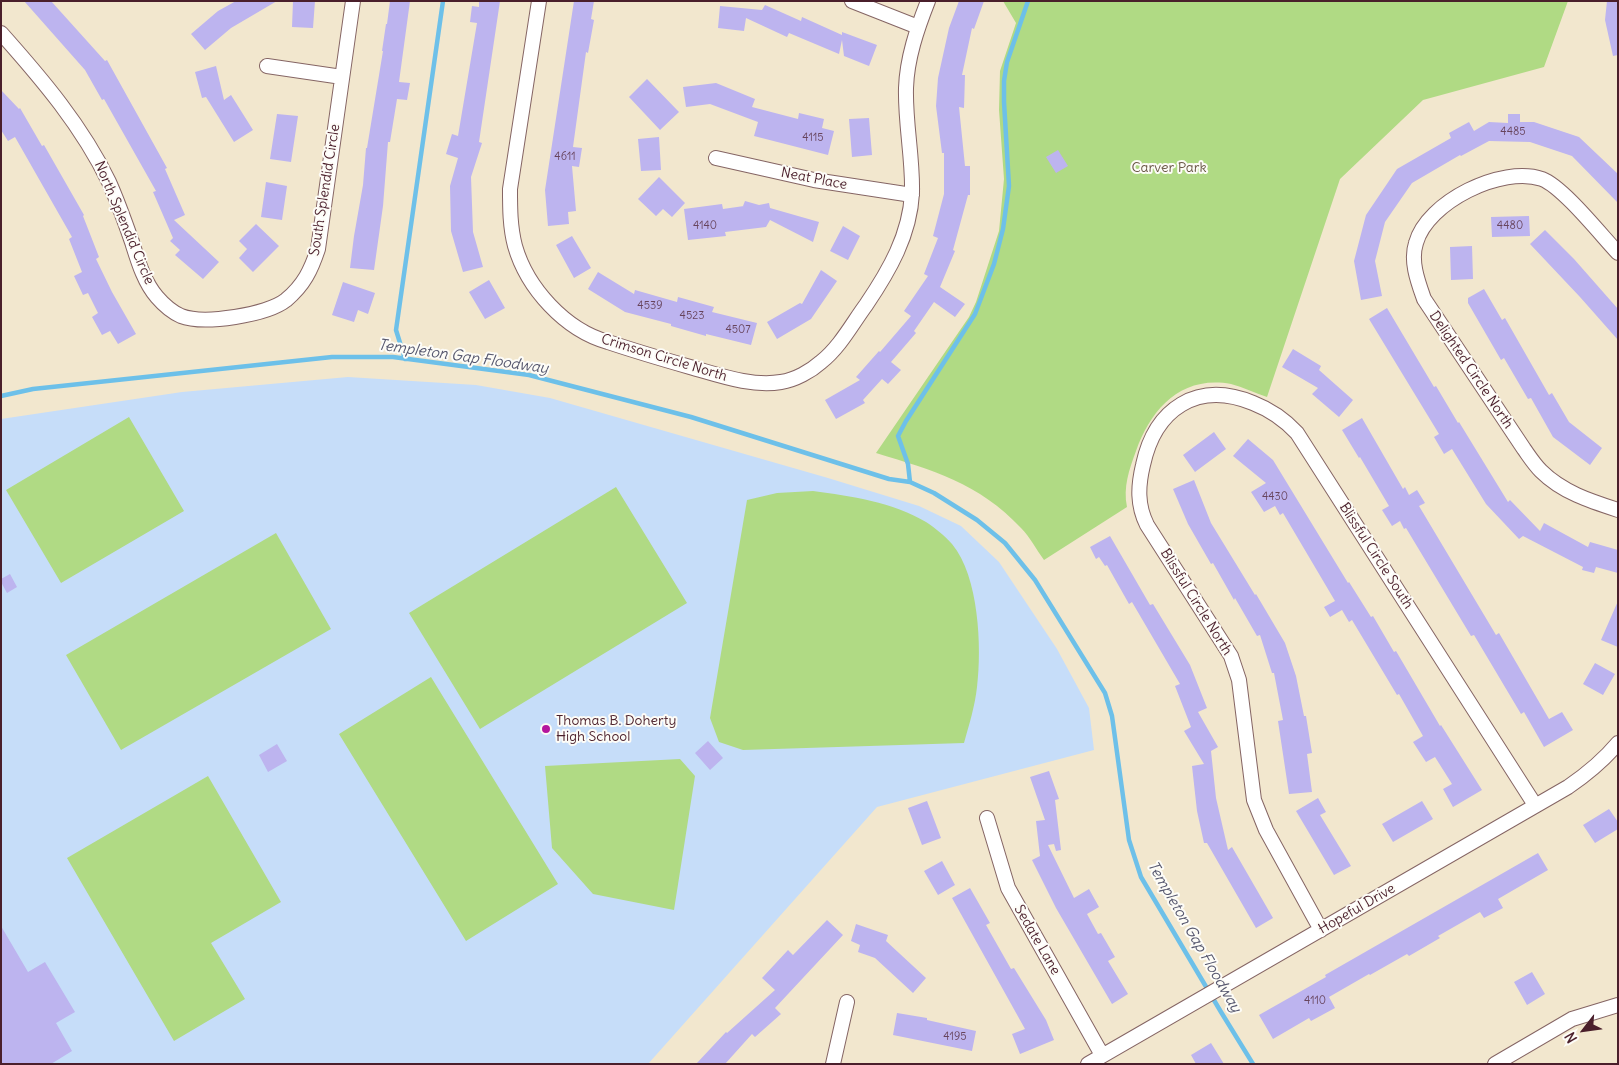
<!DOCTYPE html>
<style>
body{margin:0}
#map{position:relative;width:1619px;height:1065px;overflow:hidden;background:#f2e7ce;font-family:Delius,sans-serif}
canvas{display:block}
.frame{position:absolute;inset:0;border:2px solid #4a1f2b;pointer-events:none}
.north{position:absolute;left:1559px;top:1005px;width:50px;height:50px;-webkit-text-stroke:4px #fdfcf7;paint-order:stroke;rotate:240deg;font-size:14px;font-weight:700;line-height:20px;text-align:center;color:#4a1f2b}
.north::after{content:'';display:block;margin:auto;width:18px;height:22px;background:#4a1f2b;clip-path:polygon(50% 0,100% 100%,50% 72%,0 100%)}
</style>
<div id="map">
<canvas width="1619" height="1065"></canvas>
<div class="frame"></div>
<div class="north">N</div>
</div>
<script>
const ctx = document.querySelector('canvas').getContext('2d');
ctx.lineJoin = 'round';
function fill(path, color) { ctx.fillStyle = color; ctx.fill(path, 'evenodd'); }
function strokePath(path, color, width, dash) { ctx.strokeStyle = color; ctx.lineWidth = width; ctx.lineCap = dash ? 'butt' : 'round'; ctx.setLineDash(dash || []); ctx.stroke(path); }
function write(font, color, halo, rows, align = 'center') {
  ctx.font = font + ' Delius,sans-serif'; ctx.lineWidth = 4; ctx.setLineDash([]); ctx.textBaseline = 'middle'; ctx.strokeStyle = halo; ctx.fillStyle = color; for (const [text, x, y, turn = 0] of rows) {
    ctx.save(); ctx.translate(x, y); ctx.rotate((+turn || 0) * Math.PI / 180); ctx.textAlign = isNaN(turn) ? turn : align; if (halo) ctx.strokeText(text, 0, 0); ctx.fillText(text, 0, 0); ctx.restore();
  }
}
const built = new Path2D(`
 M348,377l128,8 74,13 278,80 91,28 42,20 38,36 58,87 32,59 5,42 -217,57 -229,257h-647v-645l181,-27z`);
const green = new Path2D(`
 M1003,1h565l-24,66 -121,33 -83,79 -73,218c-12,-4 -24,-10 -36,-13 -50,-9 -80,25 -95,67 -7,19 -13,36 -9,56l-83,53c-8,-11 -14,-23 -23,-32 -42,-45 -89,-58 -145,-75l93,-136 7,-15 23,-71 5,-52 -5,-69 1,-39 16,-48z
 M129,417l55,94 -123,72 -55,-93z
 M616,487l71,116 -207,126 -71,-116z
 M813,491c38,5 80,11 113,31 9,6 19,14 26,22 27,32 30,104 25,143 -2,19 -8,38 -13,56l-221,7 -24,-8 -9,-24 37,-218 30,-7z
 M276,533l55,96 -210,121 -55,-95z
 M431,677l127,207 -92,57 -127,-207z
 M680,759l15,17 -21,134 -81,-16 -41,-46 -7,-82z
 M208,776l73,126 -70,41 34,56 -71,42 -107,-183z`);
const stream = new Path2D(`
 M405,359l-9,-29 47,-329
 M1,396l32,-7 299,-32h61l136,18 162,42 198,62 21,3 24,11 43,27 28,23 30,37 70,113 7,23 17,124 12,37 80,135 32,52
 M910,482l-2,-18 -10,-28 8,-15 69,-107 19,-50 9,-35 6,-43 -5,-84v-21l3,-19 21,-61`);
const building = new Path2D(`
 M24,1h27l54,60 2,-1 60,108 -2,1 20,46 -11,5 45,42 -16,17 -28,-24 5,-5 -10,-9 3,-3 -20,-46 3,-1 -52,-92 -2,1 -17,-30z
 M236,1h41l-46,27 -26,22 -14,-16 27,-23z
 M293,1h22l-2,27 -21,-1z
 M390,1h20l-11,81 11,1 -3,17 -10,-1 -7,43h-2l-5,64 -9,64 -24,-2 4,-32 9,-51 3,-37h1l16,-97h-1l4,-27h1z
 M479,1h21l-21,141 3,1 -11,34 2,55 10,35 -20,5 -12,-41 -1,-45 8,-28 -12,-4 6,-20 6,2 19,-113 -7,-1 2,-16 7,1z
 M574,1h20l-3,18 3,1 -6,33 -2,-1 -13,95 9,1 -3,19 -7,-1 4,45 -8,1 1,12 -21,2 -3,-36z
 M959,1h25l-10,28 -2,-1 -10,47h3l-1,33 -5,-1 6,59h5v29h-2l-15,55 2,1 -15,36 25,17 -10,13 -21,-15 -20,29 2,2 -25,29 10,8 -13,14 -6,-5 -19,21 2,3 -29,16 -11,-19 35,-20 -4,-3 23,-26 1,1 31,-36 -7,-5 24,-35 -4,-2 14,-36 -5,-2 11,-42v-41h-2l-6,-47 2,-28 11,-50z
 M1607,1h11v54l-5,1 -8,-36z
 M765,5l36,16 1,-4 40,18v-3l35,13 -8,21 -25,-10 -2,-16 -3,14 -50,-21 -2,4 -41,-19 -2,13 -26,-3 2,-22 42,4z
 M216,66l8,34 7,-5 22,35 -19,12 -28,-45 -4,1 -7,-26z
 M647,79l32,33 -19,18 -31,-33z
 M716,83l39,16 -3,8 46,12 1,-6 25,6 -2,9 12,3 -6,24 -74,-19 4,-14 -48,-18 -24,3 -3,-20z
 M1,90l18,19 1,-1 22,38 2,-1 40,70 -1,1 16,41 -3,2 16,33 24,42 -18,10 -8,-13 -8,4 -10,-18 6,-4 -10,-20 -5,2 -9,-19 8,-4 -13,-33 3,-2 -57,-100 -7,4 -7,-11z
 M277,114l21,2 -7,46 -21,-3z
 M1508,114h12v8h14l45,15 39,37v29l-46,-47 -42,-14 -41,-1 -28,15 -1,-1 -48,28 -27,39 -10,39 7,35 -21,4 -7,-39 12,-46 31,-46 54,-31 -2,-5 20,-11 5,9 15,-9 19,1z
 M869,118l3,37 -20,2 -3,-38z
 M659,137l2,33 -20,1 -3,-32z
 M1058,150l10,16 -12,7 -10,-16z
 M659,177l26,26 -13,14 -9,-8 -7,7 -18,-17z
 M266,182l21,4 -5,34 -21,-3z
 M745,201l14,4 10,-2 1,5 49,14 -6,20 -43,-22 -4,7 -41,5 1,4 -38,4 -4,-31 38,-5 1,5 21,-3h-1z
 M1529,216l1,20 -38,1 -1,-20z
 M256,224l23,22 -26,26 -14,-14 8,-9 -8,-8z
 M843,226l17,10 -12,24 -18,-9z
 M1545,230l29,29 44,50v31l-38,-43 -50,-53z
 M572,236l19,32 -17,10 -18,-33z
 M1472,246l1,33 -22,1 -1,-33z
 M821,270l16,11 -26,38 -34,20 -10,-17 33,-19 2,1z
 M598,272l36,22 1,-4 42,12 1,-5 36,10 -2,5 45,11 -6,22 -45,-11v2l-35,-10v-2l-46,-12 -37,-23z
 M489,280l16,28 -20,11 -16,-27z
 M343,282l32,11 -7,21 -10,-4 -4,12 -22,-7z
 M1484,289l18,31 3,-2 44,77 3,-2 17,29 33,26 -12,17 -37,-28 -22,-39 -3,1 -24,-41 -3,2 -33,-57v-5z
 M1387,308l47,79 2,-1 22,37 1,-1 49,80 2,-2 30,31 4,-8 44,24 2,-5 28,8v23l-22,-6 -2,6 -12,-3 1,-3 -60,-31 -4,3 -33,-35 -34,-55 -8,5 -10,-17 5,-3 -70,-115z
 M1293,349l28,17 -2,4 34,30 -14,17 -27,-23 6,-6 -36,-21z
 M1362,418l41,71 2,-2 4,8 8,-5 8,13 -6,3 77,129 3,-2 50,86 13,-7 11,18 -29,17 -20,-35 -3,2 -47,-79 -3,1 -65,-108 -2,1 -4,-8 -8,5 -10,-16 7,-4 -29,-49 -1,1 -17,-28z
 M1214,432l12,17 -31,23 -12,-17z
 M1248,439l25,21 75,123 1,-1 22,35 2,-1 21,36 2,-1 44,75 1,-1 41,65 -29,17 -10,-18 9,-5 -17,-27 -9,5 -13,-20 10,-6 -24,-42 -2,1 -45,-75 -3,2 -7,-12 -12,7 -6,-10 11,-6 -52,-88 -3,2 -5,-9 -11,6 -13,-20 15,-9 -33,-27z
 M1194,480l17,43 44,72 1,-1 29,49 11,33 8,40h2l6,37 -5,1 5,38 -23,2 -11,-73 5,-1 -9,-47h-2l-12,-38 -3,1 -22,-38 -1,2 -21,-37 -2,1 -23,-40 -15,-35z
 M1110,536l40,69 3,-1 37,61 17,43 -9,4 20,35 -7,4 5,47 12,52 4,-3 41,71 -17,10 -49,-85h-3l-7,-32 -5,-45 12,-2 -20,-33 7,-4 -16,-41 5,-2 -48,-82 -3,2 -22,-39 -2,1 -6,-9 -3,2 -6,-12z
 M10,574l7,13 -10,6 -6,-11v-3z
 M1618,601v46l-17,-7z
 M1595,663l20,11 -12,21 -20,-11z
 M708,741l15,17 -13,12 -15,-17z
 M277,744l10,17 -19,11 -9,-17z
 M1049,771l10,28 -4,1 6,50 -5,1 -2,-7 -6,1 26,53 15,-9 10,18 -12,7 11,20 3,-1 14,24 -7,4 20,33 -16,10 -56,-96 -24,-48 8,-4 -4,-35 9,-1 -15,-43z
 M1318,798l8,14 -6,3 31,51 -17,9 -38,-64z
 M927,801l14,37 -19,7 -14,-37z
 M1422,801l11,18 -40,23 -11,-18z
 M1609,809l9,13v7l-23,14 -12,-18z
 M1538,853l10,17 -50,29 5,9 -19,10 -4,-6 -42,24 2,2 -31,18 -2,-2 -37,21 -1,-1 -40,23 6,11 -24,13 -2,-3 -36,21 -14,-24 67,-38 -1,-2z
 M942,861l13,24 -17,10 -14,-24z
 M970,888l20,35 -4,2 25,44 3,-1 32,52 8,20 -34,14 -8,-20 13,-5 -73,-131z
 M827,920l16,15 -68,73 6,6 -26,23 -3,-3 -27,30h-29l30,-32 1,1 48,-43 -13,-12 26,-28 5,5z
 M856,924l32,11 -2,6 40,37 -13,15 -38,-35 -17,-6 2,-7 -9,-4z
 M1,926l27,46 17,-10 30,50 -19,11 16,28 -21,13h-50z
 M1532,972l13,22 -18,11 -13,-23z
 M897,1013l30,5v2l49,11 -4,20 -79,-16z
 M1211,1043l13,21h-28l-5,-9z`);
const minor = new Path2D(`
 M539,1l-29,188c0,19 0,38 5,57 12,42 50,84 93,96 27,9 54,17 82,25 29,8 61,20 91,15 14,-2 30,-11 40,-20 19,-15 31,-38 45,-57 23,-34 44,-70 46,-112 1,-35 -7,-70 -6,-105 1,-30 11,-59 22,-87
 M852,1l66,26
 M1,33c41,46 81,93 108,149 9,20 16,40 23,60 6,19 12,40 25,55 6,7 15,15 24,19 23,9 86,-1 105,-16 18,-15 25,-30 32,-51l35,-248
 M267,66l75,11
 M716,158l98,22 98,15
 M1618,253c-17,-18 -55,-66 -76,-74 -40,-14 -115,23 -126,64 -6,18 2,39 8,56l100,150c5,7 10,15 17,22 21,21 49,30 77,39
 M987,818l21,70 94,167
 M1321,930l-55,-100 -12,-30 -15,-120 -8,-24 -84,-131c-10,-20 -9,-39 -4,-60 12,-56 54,-85 110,-62 18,7 31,16 44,30l238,372
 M833,1064l14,-62
 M1088,1064l480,-277c19,-13 35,-26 50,-44
 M1495,1064l77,-45 46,-14`);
const markers = [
 [546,729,5,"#b5179e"]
];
const numberNames = [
 ["4485",1513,132],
 ["4115",813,138],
 ["4611",565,157],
 ["4140",705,226],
 ["4480",1510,226],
 ["4539",650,306],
 ["4523",692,316],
 ["4507",738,330],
 ["4430",1275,497],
 ["4110",1315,1001],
 ["4195",955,1037]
];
const parkNames = [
 ["Carver Park",1169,168]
];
const streetNames = [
 ["Neat Place",814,179,11],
 ["South Splendid Circle",325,190,-81],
 ["North Splendid Circle",124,223,67],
 ["Crimson Circle North",664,358,17],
 ["Delighted Circle North",1471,370,56],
 ["Blissful Circle South",1376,556,57],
 ["Blissful Circle North",1196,602,58],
 ["Hopeful Drive",1357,909,-30],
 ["Sedate Lane",1037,940,60]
];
const poiNames = [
 ["Thomas B. Doherty",556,721],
 ["High School",556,737]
];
const waterNames = [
 ["Templeton Gap Floodway",463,357,8],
 ["Templeton Gap Floodway",1194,937,60]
];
fill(built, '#c6ddf9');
fill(green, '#b0da84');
strokePath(stream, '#6dc0e9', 4.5);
fill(building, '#bdb4ef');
strokePath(minor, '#856564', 16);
strokePath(minor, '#fff', 14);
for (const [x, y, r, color] of markers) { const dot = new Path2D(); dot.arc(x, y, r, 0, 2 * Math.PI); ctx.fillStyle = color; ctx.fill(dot); strokePath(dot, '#fdfcf7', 2); }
write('11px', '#67445c', null, numberNames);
write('14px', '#695746', '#fdfcf7', parkNames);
write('14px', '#4a1f2b', '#fdfcf7', streetNames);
write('14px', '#4a1f2b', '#fdfcf7', poiNames, 'left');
write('italic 15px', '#56576e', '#fdfcf7', waterNames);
</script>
